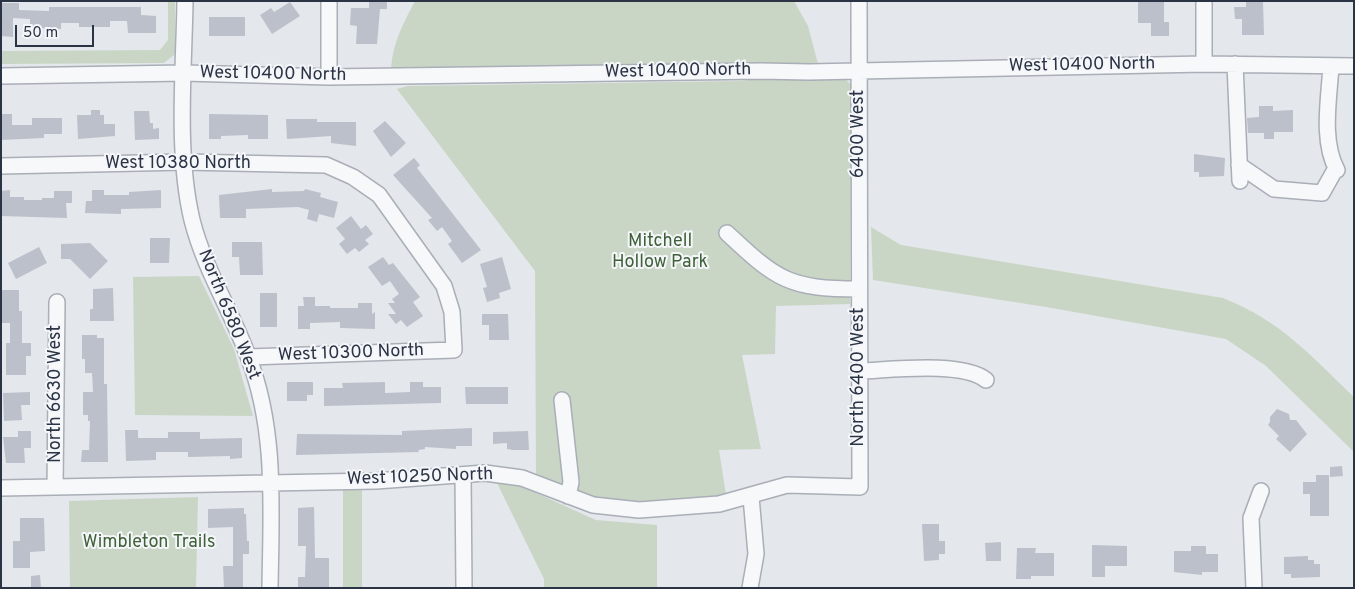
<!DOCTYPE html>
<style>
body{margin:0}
#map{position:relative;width:1355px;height:589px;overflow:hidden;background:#e4e7ec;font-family:Overpass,sans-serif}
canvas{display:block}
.frame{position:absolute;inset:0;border:2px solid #2b3445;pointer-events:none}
.scale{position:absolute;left:15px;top:25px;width:79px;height:22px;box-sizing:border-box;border:2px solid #2b3445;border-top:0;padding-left:6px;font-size:15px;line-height:18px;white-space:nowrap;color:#2b3445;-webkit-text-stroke:4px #f4f6f9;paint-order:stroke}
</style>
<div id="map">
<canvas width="1355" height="589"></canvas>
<div class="frame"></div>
<div class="scale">50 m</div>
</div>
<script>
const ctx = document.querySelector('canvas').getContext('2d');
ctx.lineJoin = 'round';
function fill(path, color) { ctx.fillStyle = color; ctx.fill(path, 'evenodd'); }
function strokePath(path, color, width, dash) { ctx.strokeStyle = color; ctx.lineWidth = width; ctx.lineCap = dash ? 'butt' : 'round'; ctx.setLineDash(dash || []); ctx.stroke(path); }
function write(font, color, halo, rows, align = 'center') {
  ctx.font = font + ' Overpass,sans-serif'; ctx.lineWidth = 4; ctx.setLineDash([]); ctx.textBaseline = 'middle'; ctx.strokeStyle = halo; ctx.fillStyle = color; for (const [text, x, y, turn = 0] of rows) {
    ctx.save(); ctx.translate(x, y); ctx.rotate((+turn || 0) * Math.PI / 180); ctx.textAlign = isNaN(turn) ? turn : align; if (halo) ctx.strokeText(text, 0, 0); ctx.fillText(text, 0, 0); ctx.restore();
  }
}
const green = new Path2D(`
 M168,1h7v49l-1,5 -10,8 -163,1v-13l159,-1 8,-10z
 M415,1h379l14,25 10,38 -427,4c2,-26 12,-44 24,-67z
 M842,75l9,10 -1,219 -74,2 -1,48 -33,1 19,94 -42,1 7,45c-37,7 -85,15 -122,5 -24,-6 -46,-17 -68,-26l-1,-203 -138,-182 11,-3 332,-5 40,-5z
 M871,227l30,18 322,53c58,23 87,57 131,99v55l-88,-86 -40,-27 -180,-32 -173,-27z
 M199,276l35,73 19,67 -118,-1 -2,-138z
 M496,481l18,2 82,37 61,5v63h-113v-9z
 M362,489v99h-19v-98z
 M198,497l-2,91h-126l-1,-87z`);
const building = new Path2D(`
 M369,1h18v8h-7l-3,35h-21l1,-18 -7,-1 1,-17h18z
 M1138,1h26v21h5v14h-18v-13h-13z
 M290,2l10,14 -28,18 -12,-19 11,-7 3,4z
 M1246,2h17l1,33h-22v-16h-7l-1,-12h12z
 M1,3h18v7l30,1v-4h92v8l15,1v17h-28l-1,-12h-17v6h-31v-4h-18v6l-31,-1v-9l-17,-1v19l-12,-1z
 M209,17h36v19h-36z
 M1259,106h14v5l20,-1v22h-19v7h-10v-6h-16l-1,-15 12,-1z
 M91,110h9v5h4v9h11v12l-37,3 -1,-24h14z
 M134,111h15l1,12h3v6l6,-1v11l-24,1z
 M1,114h11v11h20v-7h30v16h-18v4l-43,2z
 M209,114l59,1v24h-20v-4l-27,1v3h-12z
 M286,119h31v3h39v24l-25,-3v-7l-44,3z
 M385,121l21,22 -15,14 -18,-26z
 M1194,154l31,4 -1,18 -25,1v-5h-5z
 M414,158l6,7 -3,3 64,82 -19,13 -14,-19 4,-3 -10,-14 -5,4 -9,-11 4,-2 -39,-43z
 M272,189v3l32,-1 1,-2 16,4 -1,4 18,5 -4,16 -15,-4 -2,8 -10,-3 2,-9 -11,-3 -52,2v9h-26l-1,-23z
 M10,190v7h14v3h18v-2h12v-7h18v12h-6l1,15 -66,-2v-25z
 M92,190h12v5h25v-3l32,-2v18l-40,1v5l-36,-1 1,-12h6z
 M351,216l10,13 5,-4 7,9 -8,6 4,4 -10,8 -4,-4 -8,6 -8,-10 6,-5 -9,-11z
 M150,238h20l-1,25h-19z
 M232,242h30l1,33h-23l-1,-18h-7z
 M90,243l18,18 -18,18 -20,-20h-9v-15z
 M39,247l8,16 -31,16 -8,-16z
 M383,257l6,8 4,-2 27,34 -7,5 10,14 -16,11 -6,-7 -5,4 -8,-10h8l-8,-11h7l-3,-4 7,-5 -9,-13 -8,5 -14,-19z
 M502,257l9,32 -12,4 1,5 -13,4 -4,-14 4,-1 -7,-23z
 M113,288l1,33h-24v-12h3v-20z
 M1,290h18v21h3v32h9v13h-5v19h-20v-32h4v-20h-9z
 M260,293h17v34h-17z
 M303,297h12v9h15v2h28v-5h14v11l3,-2v17l-35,-1v-6l-30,1v6h-12v-23h6z
 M482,314h26l1,26h-20v-15h-7z
 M82,335h15v3h7v46h3l1,78h-27l1,-12h7l1,-29h-2v-6h-5v-23h10l-1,-19h-7v-14h-3z
 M287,382h26v13h-6v6h-20z
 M385,382v11l25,-1v-10h13v5h18v16l-117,3v-18h19l-1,-5z
 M465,387h43v17h-42z
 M30,392v13h-9l1,15 -18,1 -1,-28z
 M1277,409l12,5 1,6h6l11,14 -17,18 -14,-13 3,-3 -11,-11 2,-3v-5z
 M472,428v18h-16v3l-31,-2v2l-7,1 1,2 -123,3 1,-21 105,1v-4z
 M125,430h13v8h30v-6h32v7l42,-1v20l-12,1v-3l-42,1v-5h-32v8l-30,1z
 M18,431h13v17h-7l1,15h-19l-3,-26h15z
 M528,431l1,19h-16l-6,-1v-6l-14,1v-12z
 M1342,466l1,10 -13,1v-10z
 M1316,475h13v41h-19v-22h-7v-12h13z
 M314,507l1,51h14v30h-31v-11h7l1,-31h-8v-38z
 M244,508v6h2l1,27h2v13h-6v34h-19l-1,-22h10v-39l-25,1v-19z
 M20,518h24l1,33 -15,1v16h-17v-27h7z
 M922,524h17v17h6v13h-6v6l-15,1z
 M1001,542v19h-15l-1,-18z
 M1092,545l35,1v20h-22v11h-13z
 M1191,546h15v8h12v18h-16v3l-28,-3v-21h17z
 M1017,548h19l-1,5h19v23h-23v3h-15z
 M1308,556v4h6v4h6v13l-29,1v-4h-7v-17z
 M40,575l1,13h-10v-12z`);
const minor = new Path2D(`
 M185,1c-1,69 -9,152 7,219 12,48 39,90 56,136 29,74 23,154 22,232
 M329,1v76
 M1204,64v-63
 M1235,64l5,117
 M1331,66c-2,33 -10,75 6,104
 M1,76l183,-3 145,4 432,-6 48,1 395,-8 150,2
 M1239,165l35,24 48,4 14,-25
 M1,166l184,-4 141,3 27,12 26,18 65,91 8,26 2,38 -205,7
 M727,233c50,47 62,56 132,56
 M860,371c30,-1 103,-10 126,9
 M562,400l9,82 -3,14
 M463,475l1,113
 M55,486l2,-184
 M1,488l375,-7 109,-8 37,5 71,27 46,5 80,-6 68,-19 73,2 -1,-486
 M750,588l6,-34 -5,-57
 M1254,588l-3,-70 10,-27`);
const streetNames = [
 ["West 10400 North",1082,66,-1],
 ["West 10400 North",678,72,-1],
 ["West 10400 North",273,75,1],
 ["6400 West",859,134,-90],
 ["West 10380 North",178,164],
 ["North 6580 West",228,315,68],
 ["West 10300 North",351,354,-2],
 ["North 6400 West",859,377,-90],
 ["North 6630 West",56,394,-90],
 ["West 10250 North",420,478,-2]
];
const parkNames = [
 ["Mitchell",660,242],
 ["Hollow Park",660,263],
 ["Wimbleton Trails",149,543]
];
fill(green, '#c9d6c5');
fill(building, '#bbc0ca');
strokePath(minor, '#a9aeb7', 18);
strokePath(minor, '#f7f8fa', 15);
write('18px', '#2b3445', '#f4f6f9', streetNames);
write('18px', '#3f6138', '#f4f6f9', parkNames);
</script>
